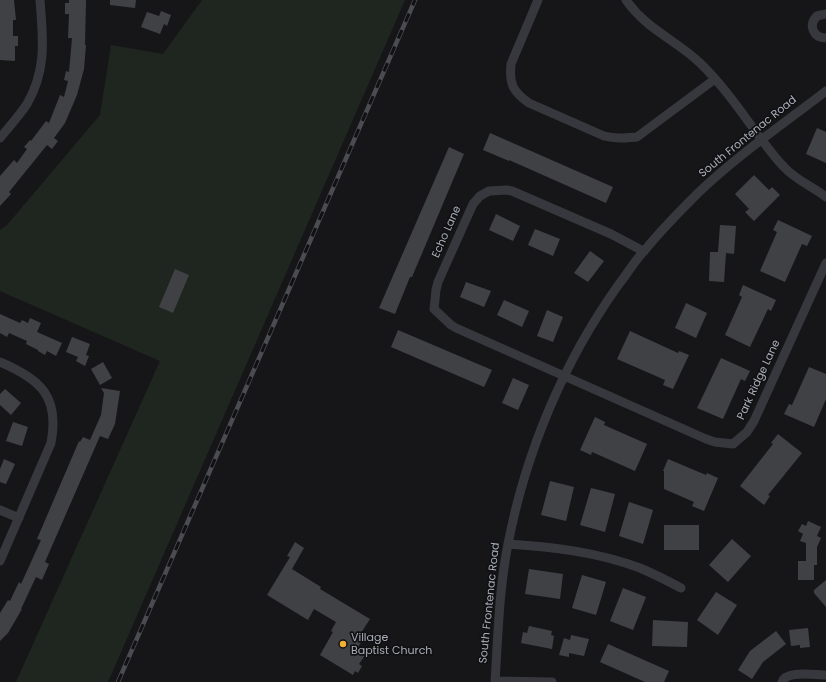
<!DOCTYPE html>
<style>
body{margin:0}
canvas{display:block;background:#161618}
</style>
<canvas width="826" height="682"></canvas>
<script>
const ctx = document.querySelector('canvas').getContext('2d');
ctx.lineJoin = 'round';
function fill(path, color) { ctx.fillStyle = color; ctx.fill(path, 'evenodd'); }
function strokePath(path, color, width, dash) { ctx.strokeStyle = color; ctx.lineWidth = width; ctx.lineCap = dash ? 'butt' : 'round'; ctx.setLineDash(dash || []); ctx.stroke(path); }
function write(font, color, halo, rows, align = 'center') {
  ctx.font = font + ' Poppins,sans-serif'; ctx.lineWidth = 3.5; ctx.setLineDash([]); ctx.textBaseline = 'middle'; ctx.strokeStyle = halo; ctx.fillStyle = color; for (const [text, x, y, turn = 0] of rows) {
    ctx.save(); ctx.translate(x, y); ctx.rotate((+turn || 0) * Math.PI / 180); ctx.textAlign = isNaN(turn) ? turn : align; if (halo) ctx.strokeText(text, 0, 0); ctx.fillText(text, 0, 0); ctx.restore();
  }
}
const green = new Path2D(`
 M202,0h203l-297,682h-92l144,-321 -160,-70v-61l7,-5 93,-110 11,-70 52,9z`);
const building = new Path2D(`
 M0,0h14l2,20h-3v16h5v10h-3v15l-15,-1z
 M69,0h17l-1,45h1l-2,24 -7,26 -12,28 -11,15 4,3 -6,8 -5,-4 -38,47 2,2 -11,12v-30l14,-16 3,3 10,-14 -3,-2 6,-7 1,1 15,-20 3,2 11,-28 4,2 4,-16 -4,-1 2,-9 3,1 3,-34h-4l1,-24h-4v-11h4z
 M110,0h26l-1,8 -25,-3z
 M161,11l10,4 -4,11 -3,-2 -4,10 -19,-7 6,-15 12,4z
 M817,128l9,4v31l-20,-9z
 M490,133l123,54 -7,16 -97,-43v1l-26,-11z
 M449,147l15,7 -52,123h-2l-15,37 -16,-6z
 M754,175l15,15 3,-3 8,8 -26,26 -9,-9 4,-3 -14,-15z
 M496,214l24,12 -7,15 -24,-11z
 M778,220l34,16 -5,10 -5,-2 -17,38 -25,-11 17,-39 -4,-2z
 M720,225l16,1 -2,28 -8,-1 -2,29 -15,-1 1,-29h8z
 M535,229l25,10 -7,17 -25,-11z
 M590,251l14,10 -16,21 -14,-9z
 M175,269l14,6 -16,38 -14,-6z
 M466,282l25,9 -7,16 -24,-10z
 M743,285l33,15 -5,11 -3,-2 -18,38 -25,-12 17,-38 -3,-2z
 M504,300l25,11 -7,16 -25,-12z
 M686,303l21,10 -11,25 -21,-10z
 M547,310l16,7 -10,25 -16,-6z
 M0,314l20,9 2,-3 6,3 2,-5 11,5 -4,9 25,11 -6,13 -9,-5 -2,4 -7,-4v-1l-12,-6 1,-3 -18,-8 -2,4 -7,-4z
 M398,330l94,40 -8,17 -93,-40z
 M630,331l48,22 1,-2 10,4 -16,34 -10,-4 2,-5 -48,-21z
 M72,337l18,7 -4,11 3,1 -4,10 -9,-5 2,-4 -12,-5z
 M721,358l29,13 -5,10 -4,-2 -18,40 -26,-11z
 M103,362l9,16 -12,7 -9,-16z
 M809,367l17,7v25l-12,28 -30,-13 5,-10 3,1z
 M513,378l16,7 -11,25 -16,-7z
 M101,388l19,3 -5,33 -7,15 -8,-3 -55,126 4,2 -7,16 -6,-3 -15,32h1l-14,24 -8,8v-28l8,-13 2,1 9,-19 2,2 20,-44 -4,-1 42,-98 1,1 3,-5 7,3 11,-25 3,-22z
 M5,389l16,14 -10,12 -11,-10v-11z
 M595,417l10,5 -1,3 43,19 -12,27 -43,-19 -1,3 -11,-5z
 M13,422l15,5 -6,19 -16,-5z
 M778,434l24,19 -34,42 2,1 -6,9 -24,-19 33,-42 -2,-1z
 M4,459l11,5 -9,20 -6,-2v-13z
 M668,459l38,16 1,-2 11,5 -14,33 -12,-5 2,-4 -30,-13v-18h-1z
 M550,481l24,6 -8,34 -25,-6z
 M591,488l24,6 -10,38 -25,-7z
 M629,502l24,8 -10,34 -24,-8z
 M808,521l13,6 -4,9 4,2 -4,9v18h-3v15h-16v-19h8v-18l-6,-2 3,-7 -5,-3 4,-7 4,2z
 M664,525h35v25h-35z
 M732,539l19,17 -23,26 -19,-17z
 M295,542l9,6 -12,21 29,18 -1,2 50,30 -11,17 4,3 -6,10 9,5 -7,10 3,2 -4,7 -3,-2 -2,4 -33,-20 13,-23 -2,-1 5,-9 -22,-13 -6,11 -41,-25 23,-38 -3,-1z
 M529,569l34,5 -3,25 -35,-5z
 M582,575l24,7 -10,33 -24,-7z
 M826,580v27l-12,-14v-3z
 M623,588l23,9 -13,33 -23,-9z
 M716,592l21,13 -19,30 -21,-15z
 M653,620l35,2 -1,25 -35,-1z
 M529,626l23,5 -1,4 3,1 -2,13 -31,-6 2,-11 4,1z
 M808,628l2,19 -10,1v-3l-9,1 -2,-16z
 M776,631l10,13 -23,18 -11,17 -14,-9 12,-19z
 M571,635l18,4 -5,17 -15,-3v4l-10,-2 5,-17 6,2z
 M608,644l61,27 -5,11h-19l-45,-20z`);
const street = new Path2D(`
 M538,0l-27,64c-2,20 2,28 18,39l75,33c12,3 21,2 33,1l78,-58
 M626,0c20,29 50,40 74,63 23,22 42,50 61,76 8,10 14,19 23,28 13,14 28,19 42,30
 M826,14l-9,2c-9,9 -4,22 9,22
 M0,138c9,-11 19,-22 27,-34 20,-35 16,-65 13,-104
 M643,251l-32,-17 -99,-43 -5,-1 -18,1 -9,5 -7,8 -35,78 -2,8 -2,19 17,16 5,3 250,111 9,3 18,2 14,-12 7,-11 72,-158
 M0,362c40,17 60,34 51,81l-51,118
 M0,510l19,8
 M508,544c45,3 89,8 132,24 14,6 28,13 41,20
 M495,681l57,1
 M495,682c3,-46 4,-93 13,-138 18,-93 56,-183 111,-260 9,-11 16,-24 26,-34 16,-20 35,-39 53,-57 40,-38 85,-69 128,-102
 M782,682c4,-12 32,-7 44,-7`);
const rail = new Path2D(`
 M118,682l297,-682`);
const markers = [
 [343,644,4,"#f2b134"]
];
const streetNames = [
 ["South Frontenac Road",748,137,-39],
 ["Echo Lane",447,232,-66],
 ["Park Ridge Lane",759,380,-65],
 ["South Frontenac Road",490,603,-84]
];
const poiNames = [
 ["Village",351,638],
 ["Baptist Church",351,651]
];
fill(green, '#1e261f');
fill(building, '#404145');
strokePath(street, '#37383d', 9);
strokePath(rail, '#4a4c52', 4.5);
strokePath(rail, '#111113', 3, [9]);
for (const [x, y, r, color] of markers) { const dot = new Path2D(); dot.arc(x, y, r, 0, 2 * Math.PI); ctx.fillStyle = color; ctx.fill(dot); strokePath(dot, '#111113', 1.5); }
write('11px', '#a8adb8', '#111113', streetNames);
write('11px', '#a8adb8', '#111113', poiNames, 'left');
</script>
